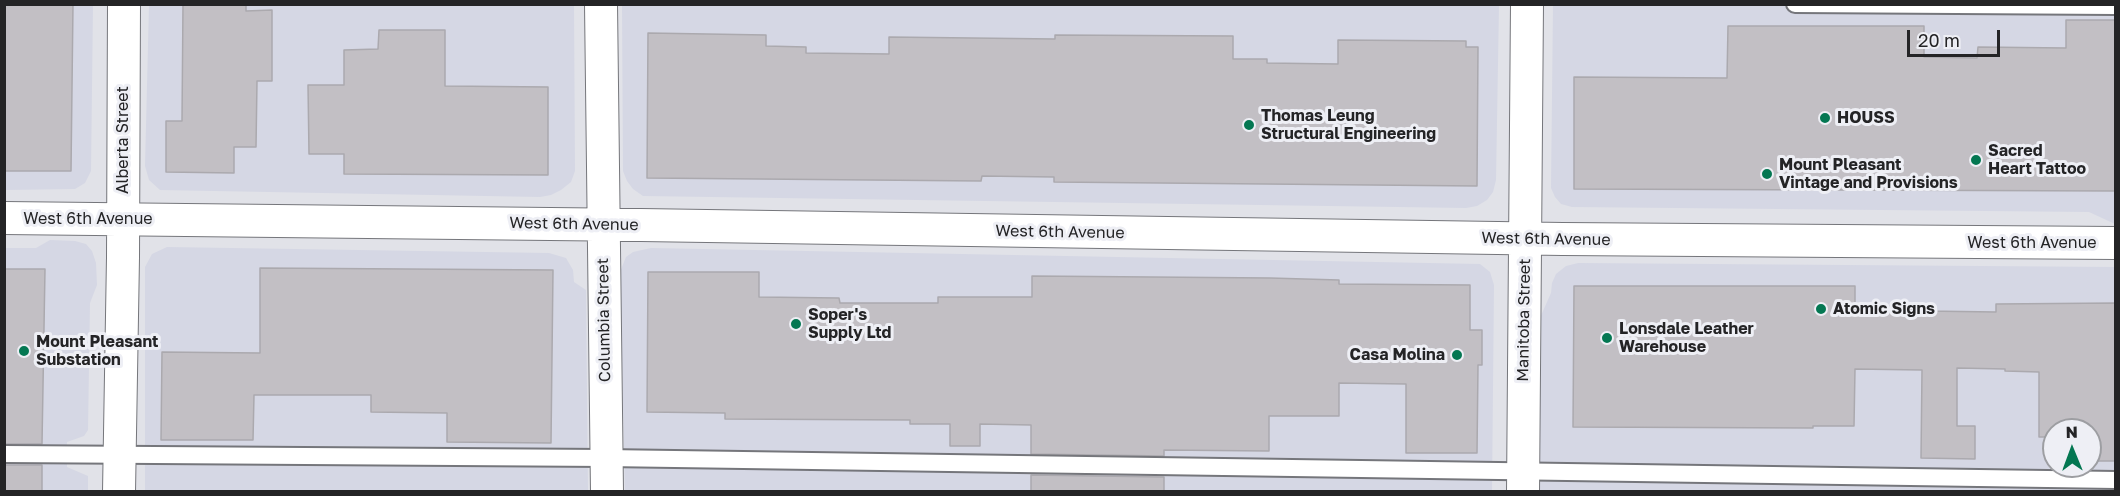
<!DOCTYPE html>
<style>
body{margin:0}
#map{position:relative;width:2120px;height:496px;overflow:hidden;background:#e1e2e8;font-family:"Golos Text",sans-serif}
canvas{display:block}
.frame{position:absolute;inset:0;border:6px solid #242426;pointer-events:none}
.north{position:absolute;left:2042px;top:418px;width:60px;height:60px;box-sizing:border-box;background:#eeeff5;border:2px solid #9d9ea2;border-radius:50%;rotate:359deg;font-size:16px;font-weight:700;line-height:24px;text-align:center;color:#242426}
.north::after{content:'';display:block;margin:auto;width:21px;height:27px;background:#047752;clip-path:polygon(50% 0,100% 100%,50% 72%,0 100%)}
.scale{position:absolute;left:1907px;top:30px;width:93px;height:27px;box-sizing:border-box;border:3px solid #242426;border-top:0;padding-left:8px;font-size:18px;line-height:21px;white-space:nowrap;color:#242426;-webkit-text-stroke:4px #eeeff5;paint-order:stroke}
</style>
<div id="map">
<canvas width="2120" height="496"></canvas>
<div class="frame"></div>
<div class="north">N</div>
<div class="scale">20 m</div>
</div>
<script>
const ctx = document.querySelector('canvas').getContext('2d');
ctx.lineJoin = 'round';
function fill(path, color) { ctx.fillStyle = color; ctx.fill(path, 'evenodd'); }
function strokePath(path, color, width, dash) { ctx.strokeStyle = color; ctx.lineWidth = width; ctx.lineCap = dash ? 'butt' : 'round'; ctx.setLineDash(dash || []); ctx.stroke(path); }
function write(font, color, halo, rows, align = 'center') {
  ctx.font = font + ' "Golos Text",sans-serif'; ctx.lineWidth = 6; ctx.setLineDash([]); ctx.textBaseline = 'middle'; ctx.strokeStyle = halo; ctx.fillStyle = color; for (const [text, x, y, turn = 0] of rows) {
    ctx.save(); ctx.translate(x, y); ctx.rotate((+turn || 0) * Math.PI / 180); ctx.textAlign = isNaN(turn) ? turn : align; if (halo) ctx.strokeText(text, 0, 0); ctx.fillText(text, 0, 0); ctx.restore();
  }
}
const built = new Path2D(`
 M5,5h88l-2,166 -6,12 -10,6 -70,1z
 M149,5h425l1,166 -4,11 -10,8 -10,5 -11,2 -380,-7 -11,-10 -4,-14z
 M622,5h877l-3,175 -3,12 -6,8 -10,6 -11,2 -823,-12 -10,-7 -6,-8 -4,-10z
 M1553,5h562v219l-26,-12 -517,-5 -11,-3 -6,-7 -4,-9z
 M50,240l25,1 11,3 6,7 4,12 1,22 -7,18 -2,127 -4,6 -17,6v25l21,9v15l-83,1v-244h31z
 M167,247l382,6 17,5 7,12 1,12 12,8 2,201 -443,1v-225l7,-13z
 M651,248l829,16 10,8 4,13 -2,206h-867l-5,-219 6,-15 7,-5z
 M1578,263l537,4v224l-578,1 2,-172 12,-27 1,-10 4,-9 10,-8zM2054,430h36v36h-36z`);
const building = new Path2D(`
 M4,4h69l-2,167h-67z
 M183,4h63v7l26,-1v71h-15l-1,66h-22v26l-68,-1v-51h16z
 M2066,20h49v171l-541,-2v-112l153,1 1,-52h196v31l53,1 1,-11 88,1z
 M379,30h66v56l103,1v88l-204,-1v-20h-35l-1,-69h36v-35l34,-1z
 M648,33l118,2v11l40,1v6l83,1v-17l166,2v-4l178,1v23h34v4l71,1v-24l128,1v6h12l-1,139 -423,-4v-5l-72,-1 -1,5 -334,-3z
 M260,268l293,2 -2,173 -104,-1v-29l-76,-1v-17h-117l-1,45h-92l1,-88 98,1z
 M4,269h41l-3,175h-38z
 M648,272h111v25l80,1 1,5h98v-6h94v-21l238,2 69,2v4l131,1v45h12v35h-4l-1,88h-71v-69l-67,-1v33h-70v35l-105,-1v6l-133,-2v-29l-51,-1v22h-30v-22h-40v-4l-185,-1v-6l-78,-1z
 M1574,286h281v19l71,2v4l70,1v-8l119,-1v158h-25v-31h-36v7h-15v-65l-34,-1v-2l-48,-1v58h18v33l-54,-1 1,-88 -67,-1 -1,57h-41v2l-240,-1z
 M4,465h38v27h-38z
 M1031,475l133,2v15h-133z`);
const service = new Path2D(`
 M1795,4l321,2
 M4,454l602,4 1510,22`);
const minor = new Path2D(`
 M601,4l6,488
 M4,218l637,7 922,14 553,4
 M119,492l4,-235 1,-253
 M1523,492l4,-488`);
const markers = [
 [1825,118,6,"#047752"],
 [1249,125,6,"#047752"],
 [1976,160,6,"#047752"],
 [1767,174,6,"#047752"],
 [1821,309,6,"#047752"],
 [796,324,6,"#047752"],
 [1607,338,6,"#047752"],
 [24,351,6,"#047752"],
 [1457,355,6,"#047752"]
];
const poiNames = [
 ["Thomas Leung",1261,116],
 ["Structural Engineering",1261,134],
 ["HOUSS",1837,118],
 ["Sacred",1988,151],
 ["Heart Tattoo",1988,169],
 ["Mount Pleasant",1779,165],
 ["Vintage and Provisions",1779,183],
 ["Atomic Signs",1833,309],
 ["Soper's",808,315],
 ["Supply Ltd",808,333],
 ["Lonsdale Leather",1619,329],
 ["Warehouse",1619,347],
 ["Mount Pleasant",36,342],
 ["Substation",36,360],
 ["Casa Molina",1445,355,"right"]
];
const streetNames = [
 ["Alberta Street",123,140,-90],
 ["West 6th Avenue",88,219],
 ["West 6th Avenue",574,224,1],
 ["West 6th Avenue",1060,232,1],
 ["West 6th Avenue",1546,239,1],
 ["West 6th Avenue",2032,243],
 ["Columbia Street",604,320,-91],
 ["Manitoba Street",1524,320,-89]
];
fill(built, '#d5d7e4');
fill(building, '#c2bfc4');
strokePath(building, '#aba9ae', 1.5);
strokePath(service, '#75767b', 20);
strokePath(minor, '#75767b', 34);
strokePath(service, '#fff', 16);
strokePath(minor, '#fff', 32);
for (const [x, y, r, color] of markers) { const dot = new Path2D(); dot.arc(x, y, r, 0, 2 * Math.PI); ctx.fillStyle = color; ctx.fill(dot); strokePath(dot, '#eeeff5', 2); }
write('bold 16px', '#242426', '#eeeff5', poiNames, 'left');
write('16px', '#242426', '#eeeff5', streetNames);
</script>
